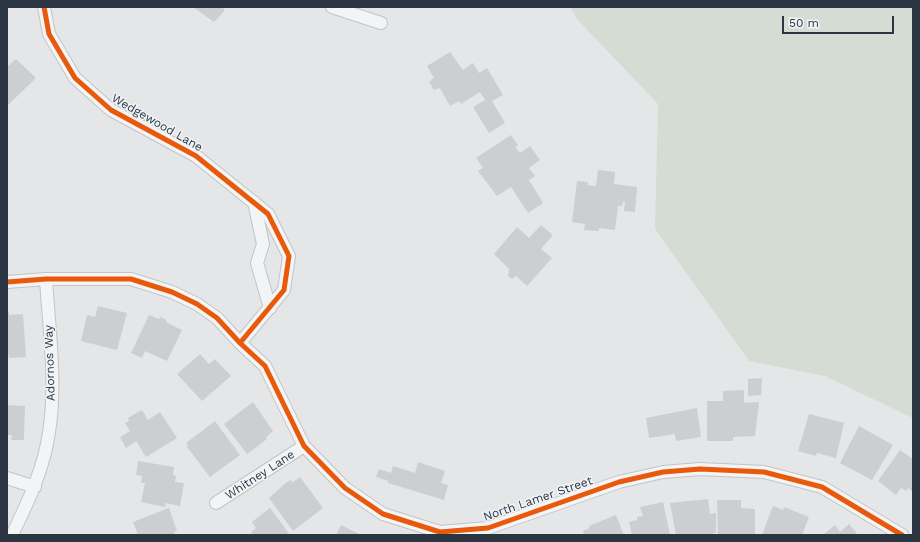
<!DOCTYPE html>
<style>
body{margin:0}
#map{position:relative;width:920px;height:542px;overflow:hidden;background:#e4e6e8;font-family:"Work Sans",sans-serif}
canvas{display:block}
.frame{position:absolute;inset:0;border:8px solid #2a3541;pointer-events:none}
.scale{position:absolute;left:782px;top:16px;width:112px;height:18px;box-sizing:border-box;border:2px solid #2a3541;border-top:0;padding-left:5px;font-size:12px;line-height:14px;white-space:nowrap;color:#2a3541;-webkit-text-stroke:3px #f1f4f7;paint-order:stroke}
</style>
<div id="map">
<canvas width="920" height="542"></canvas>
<div class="frame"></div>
<div class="scale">50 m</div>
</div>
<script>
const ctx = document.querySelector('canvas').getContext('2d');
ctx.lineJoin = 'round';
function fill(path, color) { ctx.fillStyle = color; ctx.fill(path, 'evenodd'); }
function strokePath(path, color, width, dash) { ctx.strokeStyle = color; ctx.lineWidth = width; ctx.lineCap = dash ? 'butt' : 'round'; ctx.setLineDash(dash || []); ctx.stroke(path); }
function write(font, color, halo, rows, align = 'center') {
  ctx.font = font + ' "Work Sans",sans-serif'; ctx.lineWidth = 3; ctx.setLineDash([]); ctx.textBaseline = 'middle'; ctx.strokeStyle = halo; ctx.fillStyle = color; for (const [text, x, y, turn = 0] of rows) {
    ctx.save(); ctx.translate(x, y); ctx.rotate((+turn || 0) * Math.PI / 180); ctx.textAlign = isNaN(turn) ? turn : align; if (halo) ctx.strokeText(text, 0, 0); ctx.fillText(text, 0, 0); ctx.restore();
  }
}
const green = new Path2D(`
 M570,7h343v411l-88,-42 -76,-15 -94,-132 3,-125 -81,-85z`);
const building = new Path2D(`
 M193,7h29l3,3 -11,12z
 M450,52l13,18 10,-7 6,10 8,-5 16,27 -11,6 13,22 -16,10 -16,-26 12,-7 -5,-8 -19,12 -2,-3 -9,5 -10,-18 -6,2 -5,-8 5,-4 -7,-12z
 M16,59l20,19 -29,28v-39z
 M511,135l7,10 -3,2 5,6 10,-7 10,14 -11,8 6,8 -6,4 14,23 -15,10 -17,-26 -14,9 -19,-25 5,-3 -7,-10z
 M598,170l17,2 -1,12 23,3 -2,25 -11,-1 1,-9h-2l-1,4h-4l-3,24 -16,-2v3l-15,-1 1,-6 -13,-2 5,-41 11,1 -1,3 9,1z
 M541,225l12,10 -12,14 11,9 -25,28 -11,-10 -4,3 -4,-3 1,-7 -15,-15 23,-27 12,11z
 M98,306l29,7 -10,37 -36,-9 6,-26 8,2z
 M7,312h2v3l14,-1 3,43 -17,1 -2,-8z
 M149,315l10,4 1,-2 7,3 -1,2 16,8 -15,31 -22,-10 -3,7 -11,-5z
 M200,354l9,10 6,-5 16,17 -29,25 -25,-27z
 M762,378l-1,17 -13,1v-17z
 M744,390v13l15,-1 -4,34 -22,1v4h-26v-40h16v-10z
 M253,402l20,29 -7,6 1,2 -20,15 -23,-30z
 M7,405l18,1 -1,34h-13l1,-5h-5z
 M697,408l4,29 -25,4 -1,-7 -26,4 -3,-20z
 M142,410l6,10 12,-8 17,26 -31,19 -10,-16 -10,7 -6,-11 10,-6 -5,-8 4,-2 -1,-3z
 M809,414l35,9 -8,35 -19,-5 -1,3 -18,-5z
 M215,421l25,34 -30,22 -23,-30 1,-1 -2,-3z
 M859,426l34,19 -21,35 -32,-17z
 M900,450l13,9v33l-5,-4 -2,3 -5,-3 -5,7 -18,-14z
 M138,461l36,6 -1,8 3,1 -1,6 9,1 -4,23 -14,-3 -1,4 -24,-5 4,-19h-4l1,-7 -6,-1z
 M418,462l27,9 -4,12 7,2 -4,15 -56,-17v-2l-12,-4 3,-8 12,4 2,-7 22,7z
 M300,477l23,31 -30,23 -24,-33 18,-16 4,-2 1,3z
 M708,499l2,15 6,-1v20h-3v2h-37l-6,-32z
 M717,500h24v8l14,1v26h-37z
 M663,502l7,33h-38l-3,-13 8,-2v-3l6,-1 -3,-9z
 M773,506l10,4 1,-3 25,10 -7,18h-40z
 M169,508l8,23 -3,1 1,3h-37l-5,-13z
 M270,508l20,27h-36l-3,-3 5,-4 -4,-6z
 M616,515l8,20h-40l-1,-4 7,-3 -1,-2z
 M849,524l9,11h-35l12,-10 5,7z
 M341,525l20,10h-25z`);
const street = new Path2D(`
 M44,7l5,27 26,44 36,32 85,46 72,58 21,42 -5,34 -44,53
 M332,7l49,16
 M254,202l9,42 -6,19 13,45
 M7,282l39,-3h85l41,13 25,12 20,14 23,25 25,23 39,80 41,42 38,26 57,18 48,-4 131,-46 44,-10 37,-3 64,3 58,15 80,48
 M7,478l28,9
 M216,503l88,-57
 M12,535c16,-33 32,-66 37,-103 8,-50 0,-102 -3,-153`);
const cycleway = new Path2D(`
 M44,7l5,27 26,44 36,32 85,46 72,58 21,42 -5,34 -44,53
 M7,282l39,-3h85l41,13 25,12 20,14 23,25 25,23 39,80 41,42 38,26 57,18 48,-4 131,-46 44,-10 37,-3 64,3 58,15 80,48`);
const streetNames = [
 ["Wedgewood Lane",157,123,30],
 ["Adornos Way",50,363,-92],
 ["Whitney Lane",260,475,-33],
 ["North Lamer Street",538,499,-19]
];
fill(green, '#d5dcd4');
fill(building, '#ccced0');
strokePath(street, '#c2c4c6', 14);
strokePath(street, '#f2f4f5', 12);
strokePath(cycleway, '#e8590c', 5);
write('12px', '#2a3541', '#f1f4f7', streetNames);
</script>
